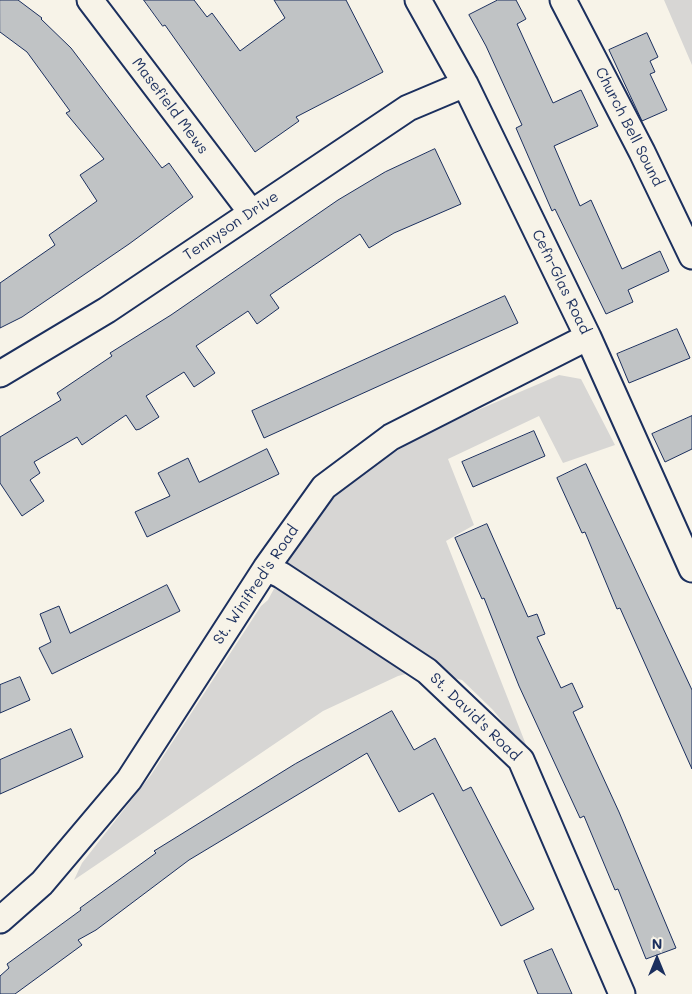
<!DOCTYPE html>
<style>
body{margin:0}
#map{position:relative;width:692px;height:994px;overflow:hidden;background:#f7f3e8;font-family:Mali,sans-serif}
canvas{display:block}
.north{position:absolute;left:632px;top:934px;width:50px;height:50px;-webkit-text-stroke:4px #f7f3e8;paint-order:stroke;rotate:0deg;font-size:14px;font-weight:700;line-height:20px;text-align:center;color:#1b2f5e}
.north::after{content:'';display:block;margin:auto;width:18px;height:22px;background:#1b2f5e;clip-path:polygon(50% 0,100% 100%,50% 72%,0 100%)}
</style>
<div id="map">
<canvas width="692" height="994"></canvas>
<div class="north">N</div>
</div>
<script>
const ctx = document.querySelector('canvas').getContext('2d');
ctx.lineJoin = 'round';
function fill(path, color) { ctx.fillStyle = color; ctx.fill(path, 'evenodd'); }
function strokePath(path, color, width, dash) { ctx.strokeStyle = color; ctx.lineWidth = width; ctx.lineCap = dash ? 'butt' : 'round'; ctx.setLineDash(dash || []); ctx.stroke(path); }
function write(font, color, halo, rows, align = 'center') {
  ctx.font = font + ' Mali,sans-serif'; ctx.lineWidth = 4.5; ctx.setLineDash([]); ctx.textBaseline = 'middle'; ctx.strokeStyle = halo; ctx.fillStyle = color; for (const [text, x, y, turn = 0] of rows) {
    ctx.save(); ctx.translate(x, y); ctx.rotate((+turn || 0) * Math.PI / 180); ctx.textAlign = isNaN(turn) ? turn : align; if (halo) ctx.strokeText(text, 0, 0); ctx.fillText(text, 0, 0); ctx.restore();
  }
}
const green = new Path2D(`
 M664,0h28v65z
 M559,375l22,4 34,66 -52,18 -24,-47 -91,43 26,66 -28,16 84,214 -37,-45 -31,-30 -41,-10 -23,6 -75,35 -249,169 8,-17 69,-88 110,-169 7,-6c15,-27 36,-70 55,-91 62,-67 156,-98 236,-134z`);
const building = new Path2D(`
 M0,0h18l24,18 -1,1 30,29 91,120 7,-5 24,34 -64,47 -107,73 -22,11v-45l55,-38 -6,-10 48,-34 -17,-26 24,-16 -38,-46 4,-2 -43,-59 -27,-20z
 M144,0h50l13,17 5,-4 28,38 45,-33 -11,-18h72l37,72 -87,45 3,4 -44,31 -90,-127 -2,1z
 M498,0h18l10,19 -9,5 36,79 28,-13 17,36 -44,20 26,60 11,-6 31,69 38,-18 9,20 -41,19 5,12 -27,12 -51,-105 -3,2 -36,-83 6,-3 -36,-79 -17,-31z
 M647,33l11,24 -8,4 5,11 -5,2 17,36 -25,11 -33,-71z
 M435,149l26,55 -67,29 -25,15 -9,-14 -90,61 9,13 -22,16 -9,-13 -52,35 19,27 -21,14 -10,-15 -38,24 13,21 -19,12 -4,1 -10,-15 -44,30 -5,-8 -43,25 6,11 -10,7 14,21 -22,15 -22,-33v-46l61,-37 -4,-7 55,-37 -2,-3 61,-38 167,-115 47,-28z
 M505,296l13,27 -254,115 -12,-27z
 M677,329l13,29 -61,25 -12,-29z
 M692,416v33l-27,13 -13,-28z
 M534,431l11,25 -72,31 -11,-25z
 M267,449l12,25 -132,63 -12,-25 35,-16 -12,-23 30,-15 11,24z
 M586,464l106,226v79l-72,-161 -3,1 -32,-77 -3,1 -25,-55z
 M487,524l41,93 9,-3 8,20 -8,3 24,51 11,-5 11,24 -10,5 46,100 57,136 -30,11 -28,-70 -3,1 -31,-74 -4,2 -61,-132 -35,-88 -2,1 -27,-61z
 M167,585l13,26 -128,63 -13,-26 12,-6 -11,-28 19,-8 11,27z
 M20,677l10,23 -30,13v-28z
 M392,711l22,39 21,-12 28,53 8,-4 63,122 -33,17 -68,-133 -34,19 -32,-59 -178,107 -93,70 -18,10 4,5 -67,49h-15v-18l9,-8 -2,-4 74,-54 -1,-2 76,-55 -2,-2 141,-87z
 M71,729l12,28 -83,37v-34z
 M552,949l20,45h-34l-14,-33z`);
const minor = new Path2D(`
 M90,0l161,212
 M418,0l47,84 123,253 104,232
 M563,0l79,152 50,104
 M0,374l107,-64 301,-202 57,-24
 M266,568l15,7 146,96 94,89 101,234
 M0,920l42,-37 87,-103 137,-212 58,-81 67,-50 197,-100`);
const streetNames = [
 ["Masefield Mews",170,106,53],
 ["Church Bell Sound",629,127,63],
 ["Tennyson Drive",231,226,-34],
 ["Cefn-Glas Road",561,282,64],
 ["St. Winifred's Road",256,585,-56],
 ["St. David's Road",475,717,44]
];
fill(green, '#d7d6d4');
fill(building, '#c0c3c5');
strokePath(building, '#1b2f5e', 1);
strokePath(minor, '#1b2f5e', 29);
strokePath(minor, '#f7f3e8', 25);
write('15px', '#1b2f5e', '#f7f3e8', streetNames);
</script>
